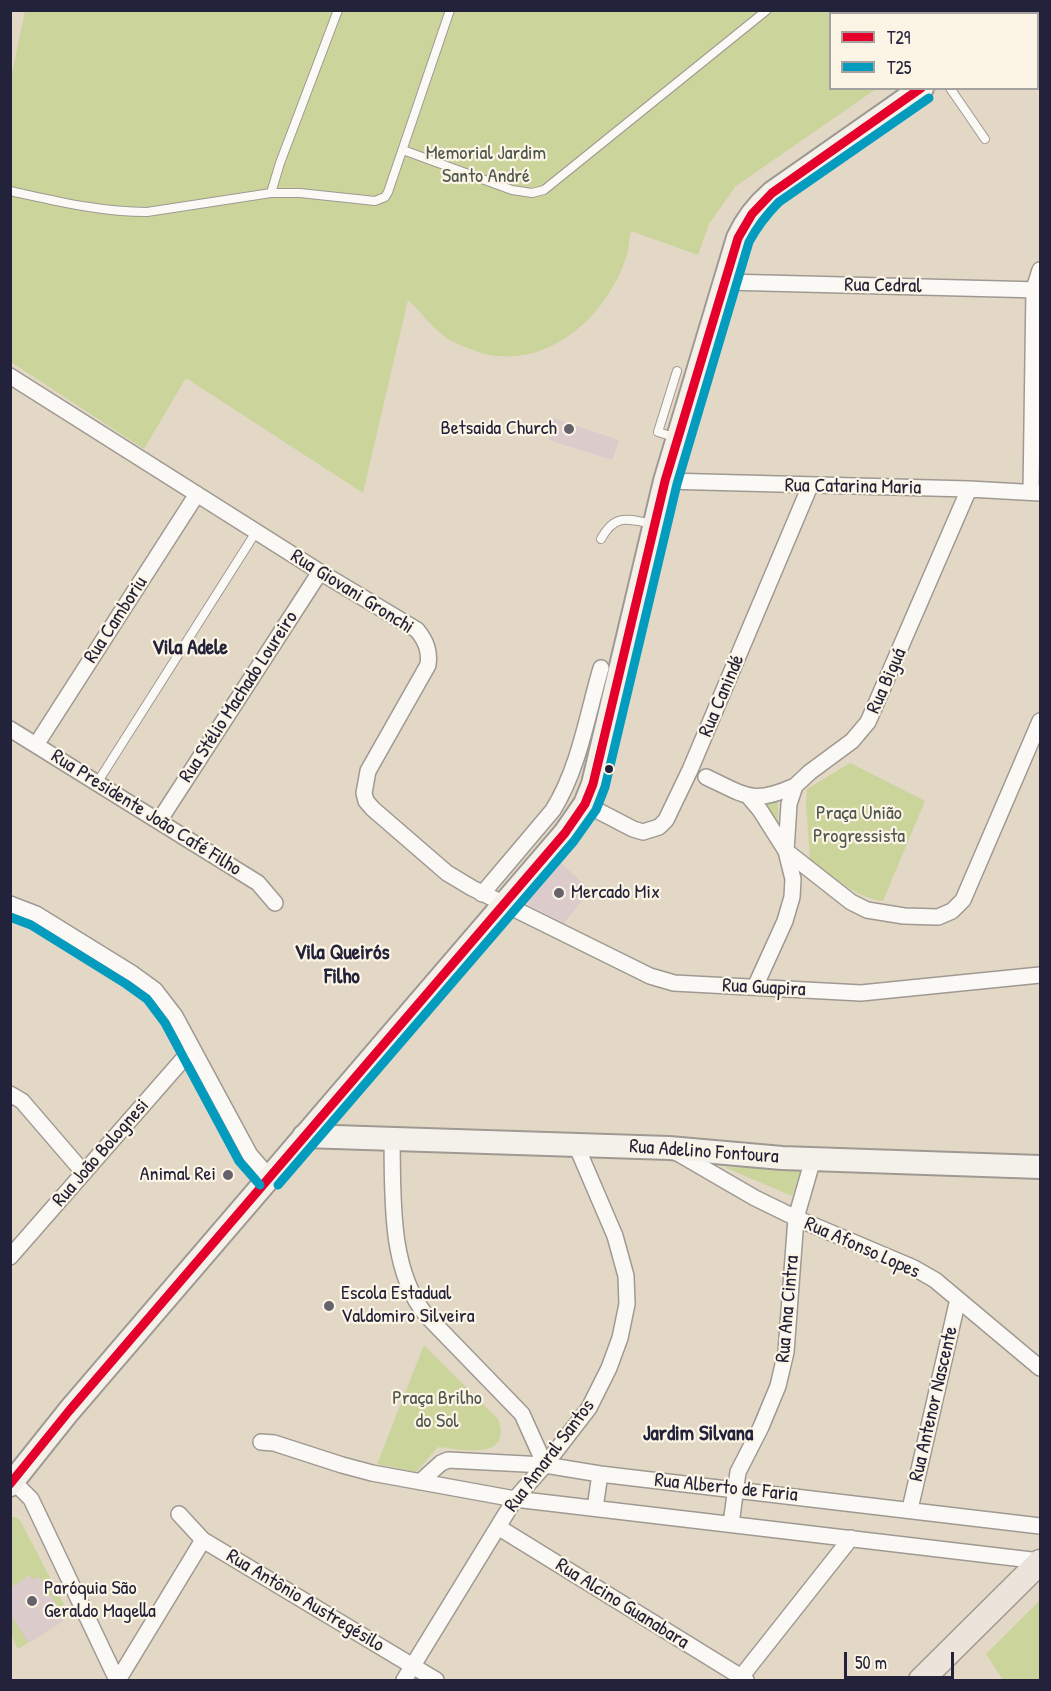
<!DOCTYPE html>
<meta charset="utf-8">
<style>
body{margin:0}
#map{position:relative;width:1051px;height:1691px;overflow:hidden;background:#e3d8c6;font-family:"Patrick Hand",sans-serif}
canvas{display:block}
.frame{position:absolute;inset:0;border:12px solid #22223b;pointer-events:none}
.legend{position:absolute;left:829px;top:12px;width:210px;height:78px;box-sizing:border-box;background:#fcf5e5;border:2px solid #a5a1a1;margin:0;padding:8px 10px;list-style:none;font-size:18px;color:#22223b}
.legend li{display:flex;align-items:center;gap:12px;height:30px}
.legend b{width:30px;border:2px solid #a5a1a1}
.scale{position:absolute;left:844px;top:1652px;width:110px;height:27px;box-sizing:border-box;border:3px solid #22223b;border-top:0;padding-left:8px;font-size:18px;line-height:21px;white-space:nowrap;color:#22223b;-webkit-text-stroke:4px #fcf5e5;paint-order:stroke}
</style>
<div id="map">
<canvas width="1051" height="1691"></canvas>
<div class="frame"></div>
<ul class="legend">
<li><b style="height:8px;background:#e4002b"></b>T29</li>
<li><b style="height:8px;background:#039cbf"></b>T25</li>
</ul>
<div class="scale">50 m</div>
</div>
<script>
const ctx = document.querySelector('canvas').getContext('2d');
ctx.lineJoin = 'round';
function fill(path, color) { ctx.fillStyle = color; ctx.fill(path, 'evenodd'); }
function strokePath(path, color, width, dash) { ctx.strokeStyle = color; ctx.lineWidth = width; ctx.lineCap = dash ? 'butt' : 'round'; ctx.setLineDash(dash || []); ctx.stroke(path); }
function write(font, color, halo, rows, align = 'center') {
  ctx.font = font + ' "Patrick Hand",sans-serif'; ctx.lineWidth = 4.5; ctx.setLineDash([]); ctx.textBaseline = 'middle'; ctx.strokeStyle = halo; ctx.fillStyle = color; for (const [text, x, y, turn = 0] of rows) {
    ctx.save(); ctx.translate(x, y); ctx.rotate((+turn || 0) * Math.PI / 180); ctx.textAlign = isNaN(turn) ? turn : align; if (halo) ctx.strokeText(text, 0, 0); ctx.fillText(text, 0, 0); ctx.restore();
  }
}
const green = new Path2D(`
 M25,11h935l-1,3h-129v74l46,1 -140,97 -27,38 -11,31 -67,-24c-2,9 -2,19 -5,27 -19,55 -69,104 -130,98 -12,-1 -29,-8 -40,-13 -19,-8 -33,-29 -48,-43l-45,193 -177,-115 -42,71 -133,-87 -1,-279z
 M850,763l75,38 -42,100c-28,-3 -51,-26 -73,-42l-4,-54 1,-16z
 M778,798v23l-2,2 -15,-22z
 M724,1167l77,2 -9,27z
 M424,1345l74,74c15,43 -37,30 -60,28l-22,25 -39,-8z
 M10,1517h5l5,3 50,96 -52,33 -7,-15z
 M1040,1600v80h-37l-17,-26z`);
const building = new Path2D(`
 M553,418l66,22 -7,20 -63,-20z
 M557,860l34,30 -27,33 -36,-18 -2,-9z
 M30,1575l2,5 6,-4 28,43 -37,24 -19,-29v-26z`);
const lane = new Path2D(`
 M950,88l35,51
 M403,150l109,40 20,3 12,-3 223,-180
 M10,191c46,10 90,21 137,21l124,-19h29l75,8 10,-4 3,-5 62,-182
 M271,193l9,-30 58,-153
 M677,438l-19,-6 19,-61
 M601,539c14,-26 27,-20 52,-15
 M97,783l159,-251`);
const street = new Path2D(`
 M725,282l315,8
 M10,376l310,196 97,58c9,11 13,21 11,35l-60,106 -4,22 2,8 7,8 74,64 25,15 178,88 24,7 187,10 179,-18
 M665,481l304,8 71,4
 M1031,492l3,-203 6,-19
 M10,729l248,154 17,20
 M36,745l161,-251
 M706,777c41,19 46,28 89,9
 M749,797l11,13 26,41 65,51 16,8 37,6 34,1 14,-6 11,-11 77,-179
 M585,804l48,25 10,3 16,-5 7,-7 24,-50 120,-284
 M159,821l161,-249
 M482,894l71,-84c26,-42 34,-94 48,-142
 M10,904l26,10 97,60 22,16 20,26 75,139 19,22
 M755,987l30,-66 7,-24 1,-18 -7,-28 3,-47 6,-18 15,-14 42,-31 16,-19 101,-233
 M10,1094l12,7 6,7 56,65
 M392,1140c1,56 -3,130 34,175l96,99 23,51
 M674,1151l81,47 41,20 118,50 21,12 105,88
 M10,1257l182,-208
 M261,1442l13,1 68,22 30,8 143,26 525,62
 M13,1481l18,18 86,181
 M420,1482l21,-19 7,-3 97,5 55,9 440,52
 M595,1508l5,-34
 M910,1509l48,-210
 M179,1514l24,26 233,140
 M731,1524l7,-52 23,-45 17,-41 8,-34 10,-134 17,-59
 M498,1527l248,153
 M741,1677l110,-139
 M118,1680l85,-140
 M404,1680l111,-181 30,-34 44,-57 20,-40 11,-30 7,-34 -1,-28 -11,-40 -39,-91`);
const secondary = new Path2D(`
 M988,14l2,-4
 M304,1136l365,12 113,10 258,9
 M10,1485l59,-74 496,-578 20,-29 8,-20 72,-303 73,-243c8,-18 19,-32 34,-45l150,-105`);
const primary = new Path2D(`
 M921,1680l119,-118`);
const bus1 = new Path2D(`
 M10,1484l59,-73 496,-578 20,-29 8,-20 72,-303 73,-243 14,-24 20,-21 149,-105`);
const bus2 = new Path2D(`
 M10,917l21,8 95,59 21,15 18,24 74,138 21,24
 M278,1185l296,-344 22,-31 9,-23 72,-303 72,-242c8,-15 18,-28 30,-40l150,-104`);
const markers = [
 [569,429,6,"#66626c"],
 [609,769,5,"#22223b"],
 [559,893,6,"#66626c"],
 [228,1175,6,"#66626c"],
 [329,1306,6,"#66626c"],
 [32,1601,6,"#66626c"]
];
const parkNames = [
 ["Memorial Jardim",486,154],
 ["Santo André",486,177],
 ["Praça União",859,814],
 ["Progressista",859,837],
 ["Praça Brilho",437,1399],
 ["do Sol",437,1422]
];
const streetNames = [
 ["Rua Cedral",883,286,1],
 ["Rua Catarina Maria",853,487,1],
 ["Rua Giovani Gronchi",352,592,32],
 ["Rua Camboriu",116,620,-57],
 ["Rua Biguá",887,681,-66],
 ["Rua Canindé",722,696,-67],
 ["Rua Stélio Machado Loureiro",239,697,-57],
 ["Rua Presidente João Café Filho",146,813,32],
 ["Rua Guapira",764,988,3],
 ["Rua Adelino Fontoura",704,1152,4],
 ["Rua João Bolognesi",101,1153,-49],
 ["Rua Afonso Lopes",862,1248,24],
 ["Rua Ana Cintra",788,1309,-85],
 ["Rua Antenor Nascente",934,1404,-77],
 ["Rua Amaral Santos",550,1456,-53],
 ["Rua Alberto de Faria",726,1488,6],
 ["Rua Antônio Austregésilo",305,1601,31],
 ["Rua Alcino Guanabara",622,1604,32]
];
const poiNames = [
 ["Betsaida Church",557,429,"right"],
 ["Mercado Mix",571,893],
 ["Animal Rei",216,1175,"right"],
 ["Escola Estadual",341,1294],
 ["Valdomiro Silveira",341,1317],
 ["Paróquia São",44,1589],
 ["Geraldo Magella",44,1612]
];
const neighbourhoodNames = [
 ["Vila Adele",190,648],
 ["Vila Queirós",342,953],
 ["Filho",342,977],
 ["Jardim Silvana",698,1434]
];
fill(green, '#cad49b');
fill(building, '#dbcbca');
strokePath(lane, '#9f9992', 10);
strokePath(street, '#9f9992', 18);
strokePath(secondary, '#9f9992', 26);
strokePath(primary, '#9f9992', 27);
strokePath(lane, '#fbf9f6', 8);
strokePath(street, '#fbf9f6', 15);
strokePath(secondary, '#f4f1eb', 22);
strokePath(primary, '#ece3da', 24);
strokePath(bus1, '#e4002b', 9);
strokePath(bus2, '#039cbf', 9);
for (const [x, y, r, color] of markers) { const dot = new Path2D(); dot.arc(x, y, r, 0, 2 * Math.PI); ctx.fillStyle = color; ctx.fill(dot); strokePath(dot, '#fcf5e5', 2); }
write('20px', '#4e574d', '#fcf5e5', parkNames);
write('20px', '#22223b', '#fcf5e5', streetNames);
write('20px', '#22223b', '#fcf5e5', poiNames, 'left');
write('bold 21px', '#22223b', '#fcf5e5', neighbourhoodNames);
</script>
